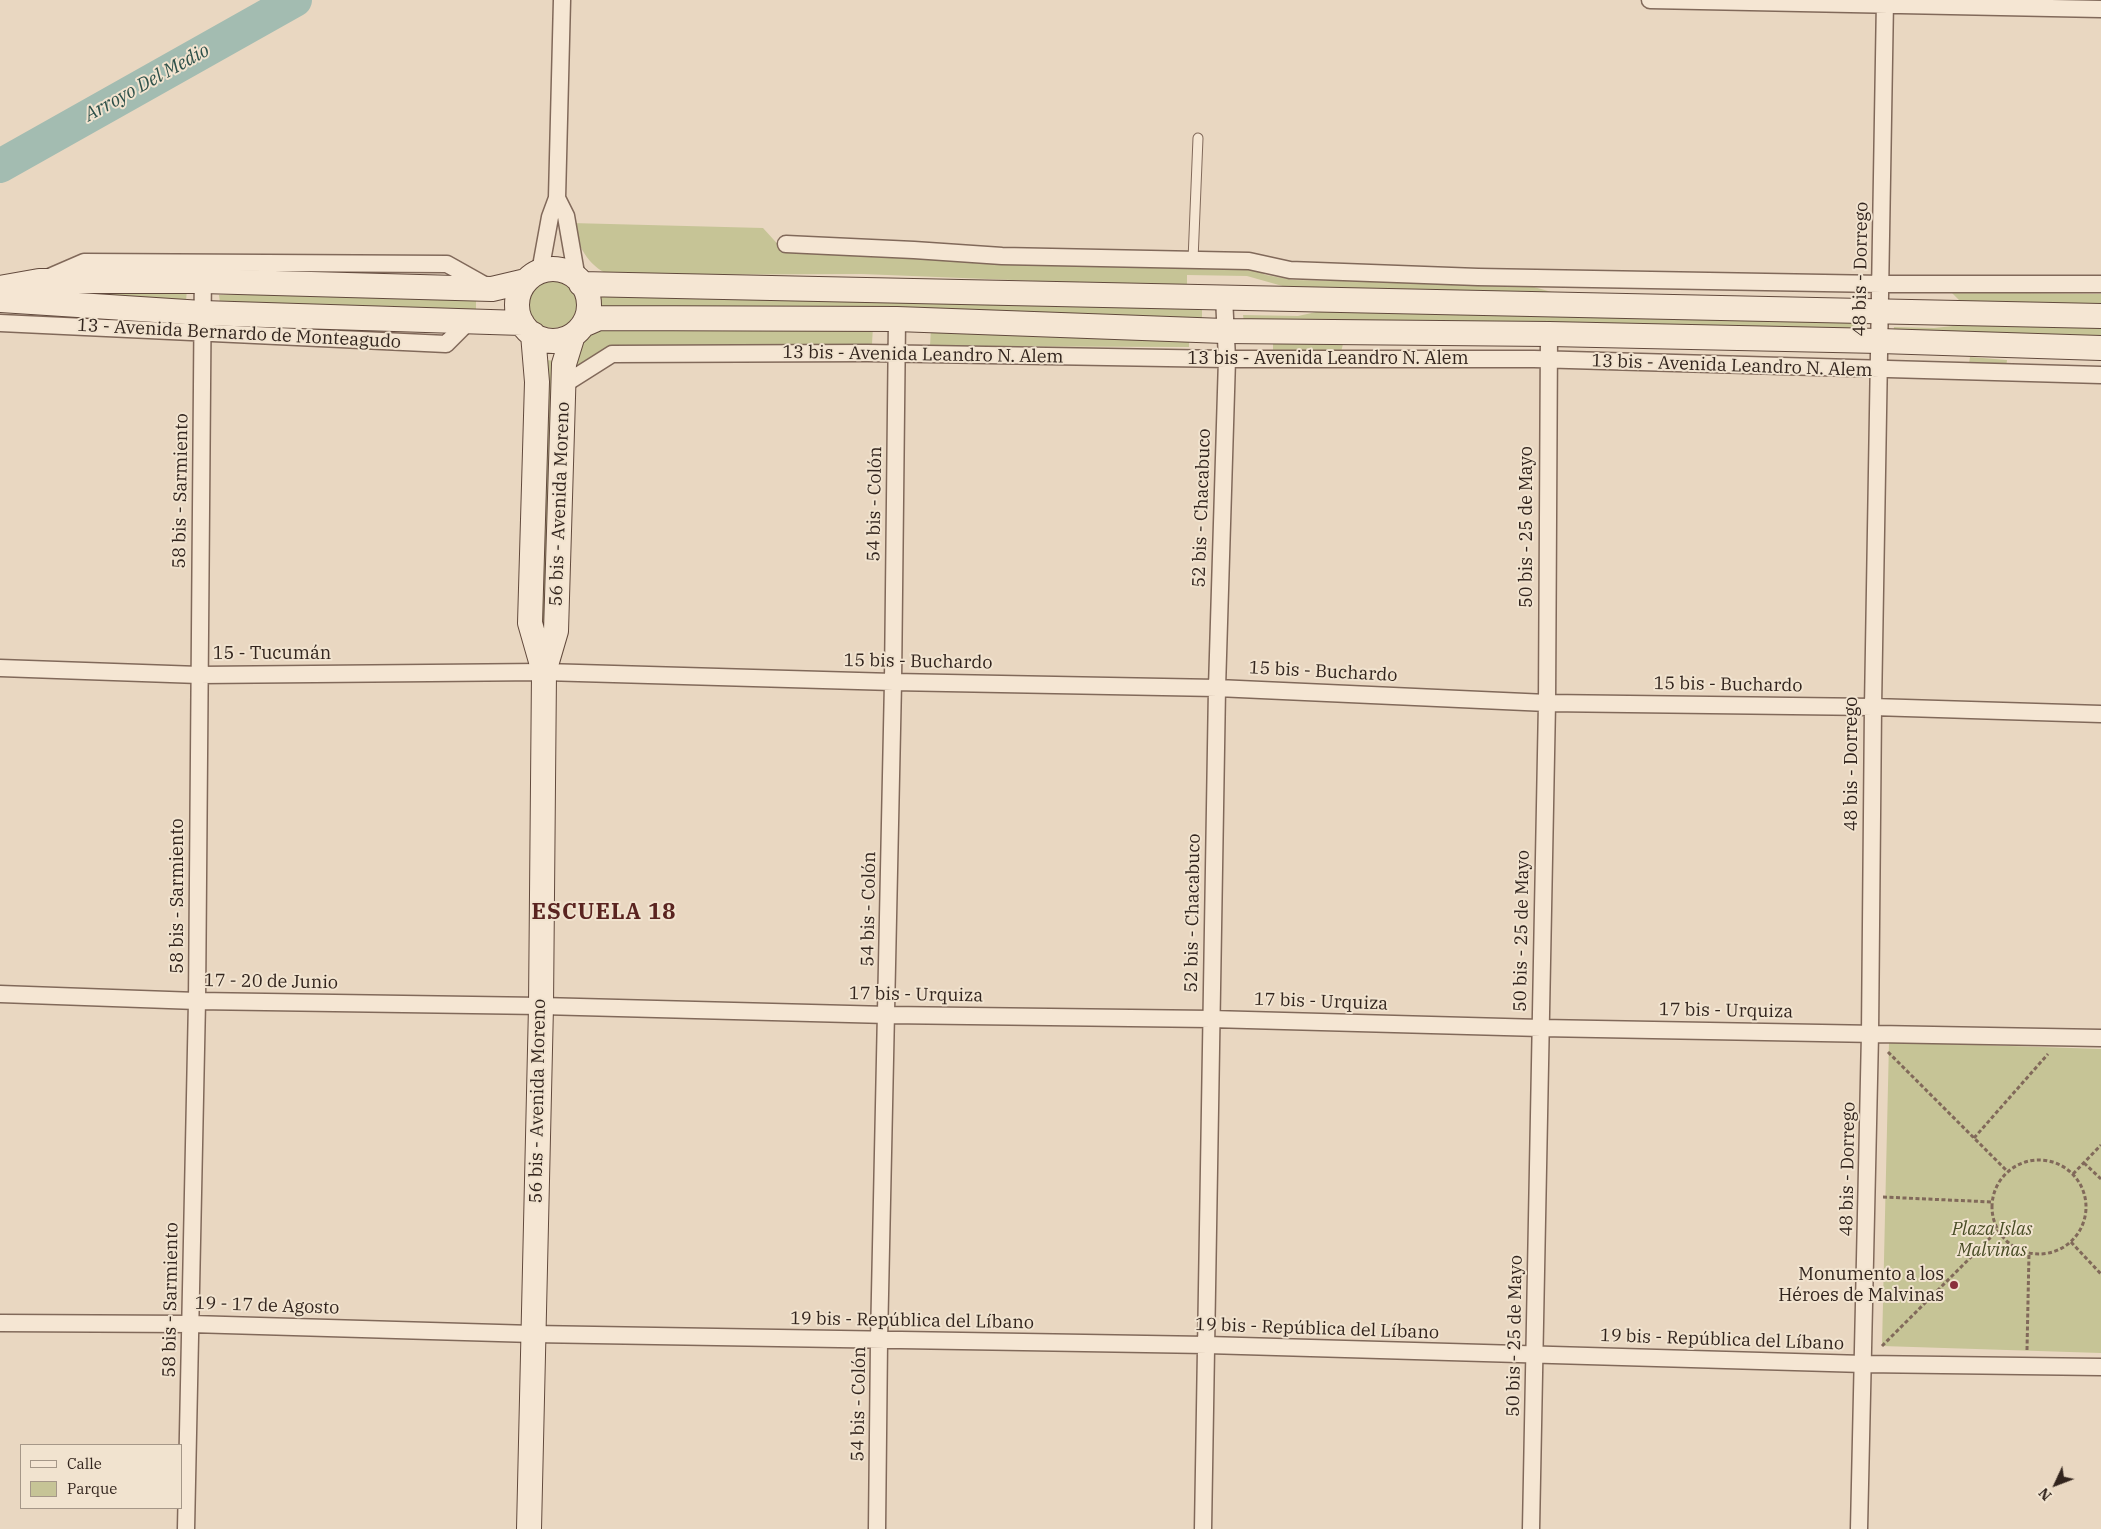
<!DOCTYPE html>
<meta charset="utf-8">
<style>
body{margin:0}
#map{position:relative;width:2101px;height:1529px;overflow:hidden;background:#e9d7c1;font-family:"IBM Plex Serif",serif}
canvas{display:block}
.legend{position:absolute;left:20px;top:1444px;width:162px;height:65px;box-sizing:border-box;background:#f1e3cf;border:1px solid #a59788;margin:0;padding:6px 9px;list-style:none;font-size:15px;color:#32241d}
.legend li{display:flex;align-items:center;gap:10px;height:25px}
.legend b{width:25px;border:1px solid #a59788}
.north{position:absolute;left:2031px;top:1459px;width:50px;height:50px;-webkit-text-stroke:4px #f1e3cf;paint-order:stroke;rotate:227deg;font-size:14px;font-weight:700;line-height:20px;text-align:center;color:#32241d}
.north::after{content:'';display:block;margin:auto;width:18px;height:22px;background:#32241d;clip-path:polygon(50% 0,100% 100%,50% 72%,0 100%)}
</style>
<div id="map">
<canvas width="2101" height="1529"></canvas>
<ul class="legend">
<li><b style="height:6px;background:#f5e6d3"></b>Calle</li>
<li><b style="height:14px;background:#c6c496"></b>Parque</li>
</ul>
<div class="north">N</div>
</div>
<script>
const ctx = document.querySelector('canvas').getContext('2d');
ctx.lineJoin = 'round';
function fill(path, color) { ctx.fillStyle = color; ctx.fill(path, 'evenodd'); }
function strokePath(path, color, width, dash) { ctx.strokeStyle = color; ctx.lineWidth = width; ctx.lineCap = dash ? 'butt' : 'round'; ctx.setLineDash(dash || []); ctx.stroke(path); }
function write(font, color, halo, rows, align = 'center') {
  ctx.font = font + ' "IBM Plex Serif",serif'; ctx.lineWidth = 4; ctx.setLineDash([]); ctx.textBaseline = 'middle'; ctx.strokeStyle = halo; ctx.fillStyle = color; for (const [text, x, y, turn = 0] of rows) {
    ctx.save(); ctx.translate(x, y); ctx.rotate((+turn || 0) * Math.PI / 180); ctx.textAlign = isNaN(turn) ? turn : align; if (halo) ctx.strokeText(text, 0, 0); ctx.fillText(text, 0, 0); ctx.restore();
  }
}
const green = new Path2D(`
 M571,223l192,5 21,23 468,18 14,6 27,5 234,5 28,8 -226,-4 -43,-2 -39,-11 -60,-1v12l-325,-13 -252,1c-23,-9 -32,-31 -39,-52z
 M529 304a24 24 0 1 1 48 0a24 24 0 1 1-48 0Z
 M81,286l106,2 -1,14 -137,-7z
 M1951,292l150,2v10l-140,-2z
 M342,294l134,5v12l-256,-8 -1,-8z
 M600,295l602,11v13l-602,-11z
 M1330,309l533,12 -1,10 -618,-9 -1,-7 55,1z
 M1982,323l119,3v11l-208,-3 1,-7 40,1z
 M873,326l-1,18 -264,3 -32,20c0,-11 6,-25 15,-33 3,-3 10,-4 15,-5z
 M931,328l258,9v10l-259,-1z
 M1273,344h70l-2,8h-68z
 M1970,357l37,3 -1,8 -37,-4z
 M546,360l10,1 -11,267h-6l10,-239z
 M1889,1042l212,7v304l-219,-7z`);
const river = new Path2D(`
 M0,166l295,-166`);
const path = new Path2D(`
 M1888,1052l119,119
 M1974,1138l74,-84
 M1992 1207a47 47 0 1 1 94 0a47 47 0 1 1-94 0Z
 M2084,1163l17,16
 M2073,1174l28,-29
 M1883,1197l109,5
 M2071,1242l30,32
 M1882,1346l116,-116
 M2027,1350l2,-97`);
const service = new Path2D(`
 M1193,260l5,-122`);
const minor = new Path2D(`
 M1650,0l451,9
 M557,198l9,18 11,63
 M786,244l128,6 88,6 247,5 41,9 188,7 403,7h220
 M540,272l10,-55 7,-19 5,-198
 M47,278l37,-16 363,2 41,23
 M0,323l446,21 22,-22
 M563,385l49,-31 255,-1 360,6h307l567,16
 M0,668l199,7 345,-3 349,10 324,6 330,15 326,4 228,7
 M0,994l197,7 344,5 347,9 323,4 330,9 560,10
 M0,1323l191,1 342,10 674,11 657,19 237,3
 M186,1529l11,-528 6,-738
 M877,1529l2,-188 14,-659 4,-363
 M1203,1529l14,-841 10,-329 -3,-62
 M1531,1529l16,-826 2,-369
 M1859,1529l11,-495 3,-327 12,-707`);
const secondary = new Path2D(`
 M517 305a36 36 0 1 1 72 0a36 36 0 1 1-72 0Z
 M581,284l1520,32
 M0,288l39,-7h163l290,8 34,-8
 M0,300l202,13 320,10
 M583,325l16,-7 298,1 327,12 325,3 331,7 221,7
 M533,334l4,48 -7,241 14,49
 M529,1529l12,-523 3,-334 12,-41 8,-267 9,-29`);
const markers = [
 [1954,1285,5,"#8a303d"]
];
const streetNames = [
 ["48 bis - Dorrego",1861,269,-89],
 ["13 - Avenida Bernardo de Monteagudo",239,334,3],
 ["13 bis - Avenida Leandro N. Alem",923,355,1],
 ["13 bis - Avenida Leandro N. Alem",1328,359],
 ["13 bis - Avenida Leandro N. Alem",1732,366,2],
 ["58 bis - Sarmiento",181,491,-89],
 ["56 bis - Avenida Moreno",560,504,-88],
 ["54 bis - Colón",875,504,-89],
 ["52 bis - Chacabuco",1202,508,-88],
 ["50 bis - 25 de Mayo",1527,527,-90],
 ["15 - Tucumán",272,654],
 ["15 bis - Buchardo",918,662,1],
 ["15 bis - Buchardo",1323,672,3],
 ["15 bis - Buchardo",1728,685,1],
 ["48 bis - Dorrego",1852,764,-90],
 ["58 bis - Sarmiento",178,896,-90],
 ["54 bis - Colón",869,909,-89],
 ["52 bis - Chacabuco",1193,913,-89],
 ["50 bis - 25 de Mayo",1522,931,-89],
 ["17 - 20 de Junio",271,982,1],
 ["17 bis - Urquiza",916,995,1],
 ["17 bis - Urquiza",1321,1002,2],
 ["17 bis - Urquiza",1726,1011,1],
 ["56 bis - Avenida Moreno",538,1101,-89],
 ["48 bis - Dorrego",1848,1169,-89],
 ["58 bis - Sarmiento",171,1300,-89],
 ["19 - 17 de Agosto",267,1306,2],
 ["19 bis - República del Líbano",912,1321,1],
 ["19 bis - República del Líbano",1317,1329,2],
 ["50 bis - 25 de Mayo",1515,1336,-89],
 ["19 bis - República del Líbano",1722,1340,2],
 ["54 bis - Colón",859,1404,-89]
];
const parkNames = [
 ["Plaza Islas",1992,1230],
 ["Malvinas",1992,1251]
];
const poiNames = [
 ["Monumento a los",1944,1275],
 ["Héroes de Malvinas",1944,1296]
];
const waterNames = [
 ["Arroyo Del Medio",147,83,-29]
];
const districtNames = [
 ["ESCUELA 18",604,913]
];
fill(green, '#c6c496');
strokePath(river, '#a3bcb1', 34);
strokePath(service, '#81695a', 11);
strokePath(minor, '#81695a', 19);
strokePath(secondary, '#624a3d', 26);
strokePath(path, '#81695a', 3, [4, 2.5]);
strokePath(service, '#f5e6d3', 9);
strokePath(minor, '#f5e6d3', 16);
strokePath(secondary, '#f5e6d3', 24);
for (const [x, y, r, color] of markers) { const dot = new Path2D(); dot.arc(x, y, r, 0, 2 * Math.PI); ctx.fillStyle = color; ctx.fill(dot); strokePath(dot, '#f1e3cf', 2); }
write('18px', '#32241d', '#f1e3cf', streetNames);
write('italic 18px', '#484c25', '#f1e3cf', parkNames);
write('18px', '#32241d', '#f1e3cf', poiNames, 'right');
write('italic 19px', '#2d5049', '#f1e3cf', waterNames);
ctx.letterSpacing = '1px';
write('bold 22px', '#5a2420', '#f1e3cf', districtNames);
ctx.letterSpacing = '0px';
</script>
